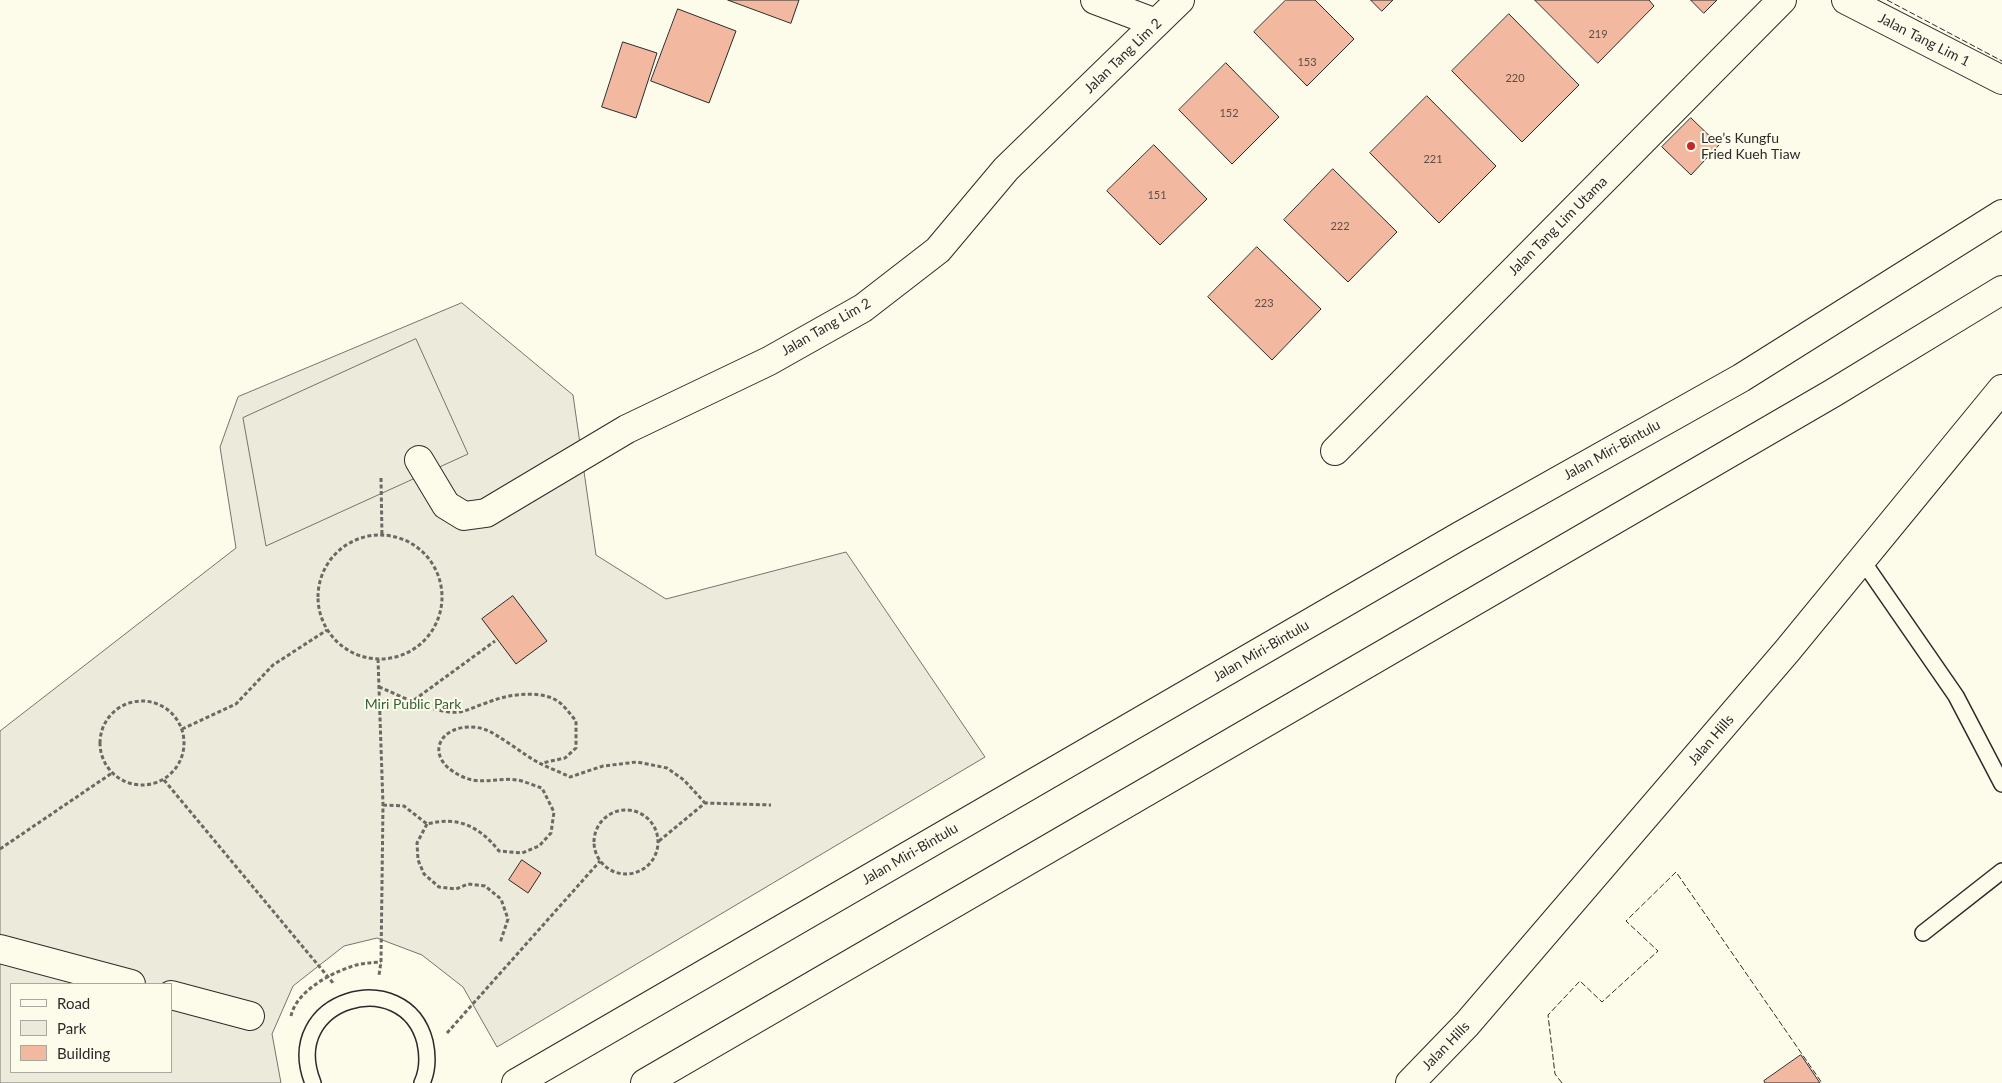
<!DOCTYPE html>
<meta charset="utf-8">
<style>
body{margin:0}
#map{position:relative;width:2002px;height:1083px;overflow:hidden;background:#fdfbea;font-family:Lato,sans-serif}
canvas{display:block}
.legend{position:absolute;left:10px;top:983px;width:162px;height:90px;box-sizing:border-box;background:#fdfbea;border:1px solid #a9a89e;margin:0;padding:6px 9px;list-style:none;font-size:15px;color:#2b2b2b}
.legend li{display:flex;align-items:center;gap:10px;height:25px}
.legend b{width:25px;border:1px solid #a9a89e}
</style>
<div id="map">
<canvas width="2002" height="1083"></canvas>
<ul class="legend">
<li><b style="height:6px;background:#fdfbea"></b>Road</li>
<li><b style="height:14px;background:#ecebdb"></b>Park</li>
<li><b style="height:14px;background:#f2b8a0"></b>Building</li>
</ul>
</div>
<script>
const ctx = document.querySelector('canvas').getContext('2d');
ctx.lineJoin = 'round';
function fill(path, color) { ctx.fillStyle = color; ctx.fill(path, 'evenodd'); }
function strokePath(path, color, width, dash) { ctx.strokeStyle = color; ctx.lineWidth = width; ctx.lineCap = dash ? 'butt' : 'round'; ctx.setLineDash(dash || []); ctx.stroke(path); }
function write(font, color, halo, rows, align = 'center') {
  ctx.font = font + ' Lato,sans-serif'; ctx.lineWidth = 4; ctx.setLineDash([]); ctx.textBaseline = 'middle'; ctx.strokeStyle = halo; ctx.fillStyle = color; for (const [text, x, y, turn = 0] of rows) {
    ctx.save(); ctx.translate(x, y); ctx.rotate((+turn || 0) * Math.PI / 180); ctx.textAlign = isNaN(turn) ? turn : align; if (halo) ctx.strokeText(text, 0, 0); ctx.fillText(text, 0, 0); ctx.restore();
  }
}
const green = new Path2D(`
 M462,303l111,92 23,160 70,44 180,-47 139,205 -488,290 -34,-60 -41,-32 -45,-17 -33,8 -51,40 -21,48 9,49h-281v-352l236,-183 -16,-101 18,-50zM11,984h160v88h-160z`);
const parking = new Path2D(`
 M416,339l52,115 -202,92 -23,-128z`);
const building = new Path2D(`
 M728,0h71l-8,23z
 M1286,0h29l39,39 -47,47 -53,-54z
 M1371,0h22l-11,11z
 M1535,0h114l5,6 -56,57z
 M1691,0h26l-13,13z
 M678,9l58,22 -27,72 -58,-22z
 M1509,14l70,71 -57,57 -70,-71z
 M623,42l34,11 -21,65 -34,-11z
 M1226,63l53,54 -47,47 -53,-54z
 M1427,96l69,70 -57,57 -69,-70z
 M1691,118l28,27 -28,30 -29,-28z
 M1154,145l53,54 -47,46 -53,-54z
 M1333,169l64,63 -49,50 -64,-62z
 M1257,247l64,62 -49,51 -64,-63z
 M513,596l34,45 -31,23 -34,-45z
 M522,860l19,13 -13,20 -19,-13z
 M1801,1055l19,28h-55l-1,-2z`);
const path = new Path2D(`
 M381,478l1,58
 M318 597a62 62 0 1 1 124 0a62 62 0 1 1-124 0Z
 M378,659l5,146 -2,157 -2,13
 M379,687c22,9 46,22 70,25 14,2 24,-5 37,-9 19,-8 49,-13 68,-4 9,4 16,15 22,22v27l-11,10 -23,5
 M414,700l81,-59
 M100 743a42 42 0 1 1 84 0a42 42 0 1 1-84 0Z
 M182,729l54,-25 37,-39 54,-35
 M164,780l169,203
 M383,805l21,1 23,18c31,-8 52,2 72,27l23,2 17,-7 12,-13 3,-21 -12,-24c-8,-2 -17,-7 -25,-8 -19,-3 -37,6 -56,-4 -43,-21 -17,-58 23,-47 14,5 40,26 55,34 10,5 21,9 31,14l33,-11 34,-4 30,6 17,12 21,23
 M594 842a32 32 0 1 1 64 0a32 32 0 1 1-64 0Z
 M427,824l-10,19 1,17 6,14 15,13 17,2 12,-5 17,2 16,13 7,20 -8,24
 M659,841l46,-38 66,2
 M0,849l112,-76
 M291,1016c5,-24 38,-42 59,-49 10,-4 20,-4 31,-5
 M447,1033l153,-172`);
const lane = new Path2D(`
 M1862,560l94,136 46,88
 M1923,933l79,-62
 M313,1083c-34,-85 92,-119 112,-41 3,14 3,28 -3,41`);
const street = new Path2D(`
 M1095,0l61,23
 M1846,0l156,80
 M1335,451l447,-451
 M419,460l27,45 18,11 22,-3 141,-84 142,-68 94,-53 75,-58 68,-81 174,-169
 M0,949l131,35
 M171,995l79,21
 M1410,1083l57,-59 320,-373 215,-262`);
const highway = new Path2D(`
 M516,1083l942,-546 283,-159 261,-164
 M645,1083l1188,-690 169,-103`);
const fence = new Path2D(`
 M1887,0l115,61
 M1562,1083l-7,-9 -7,-59 32,-34 22,21 56,-51 -32,-30 50,-49 146,211`);
const markers = [
 [1691,146,5,"#c62828"]
];
const numberNames = [
 ["219",1598,34],
 ["153",1307,62],
 ["220",1515,78],
 ["152",1229,113],
 ["221",1433,159],
 ["151",1157,195],
 ["222",1340,226],
 ["223",1264,303]
];
const streetNames = [
 ["Jalan Tang Lim 1",1924,40,27],
 ["Jalan Tang Lim 2",1123,56,-44],
 ["Jalan Tang Lim Utama",1558,226,-45],
 ["Jalan Tang Lim 2",826,327,-30],
 ["Jalan Miri-Bintulu",1612,450,-29],
 ["Jalan Miri-Bintulu",1261,651,-30],
 ["Jalan Hills",1711,740,-49],
 ["Jalan Miri-Bintulu",910,854,-30],
 ["Jalan Hills",1446,1046,-46]
];
const poiNames = [
 ["Lee’s Kungfu",1701,138],
 ["Fried Kueh Tiaw",1701,154]
];
const parkNames = [
 ["Miri Public Park",413,704]
];
fill(green, '#ecebdb');
strokePath(green, '#74746e', 1);
fill(parking, '#eceadb');
strokePath(parking, '#74746e', 1);
fill(building, '#f2b8a0');
strokePath(building, '#2b2b2b', 1);
strokePath(lane, '#2b2b2b', 18);
strokePath(street, '#2b2b2b', 30);
strokePath(highway, '#2b2b2b', 30);
strokePath(path, '#6a6964', 3, [4, 2.5]);
strokePath(lane, '#fdfbea', 15);
strokePath(street, '#fdfbea', 28);
strokePath(highway, '#fdfbea', 28);
strokePath(fence, '#2b2b2b', 1, [6, 2.5]);
for (const [x, y, r, color] of markers) { const dot = new Path2D(); dot.arc(x, y, r, 0, 2 * Math.PI); ctx.fillStyle = color; ctx.fill(dot); strokePath(dot, '#fdfbea', 2); }
write('11px', '#5d4e48', null, numberNames);
write('14px', '#2b2b2b', '#fdfbea', streetNames);
write('14px', '#2b2b2b', '#fdfbea', poiNames, 'left');
write('14px', '#34623c', '#fdfbea', parkNames);
</script>
